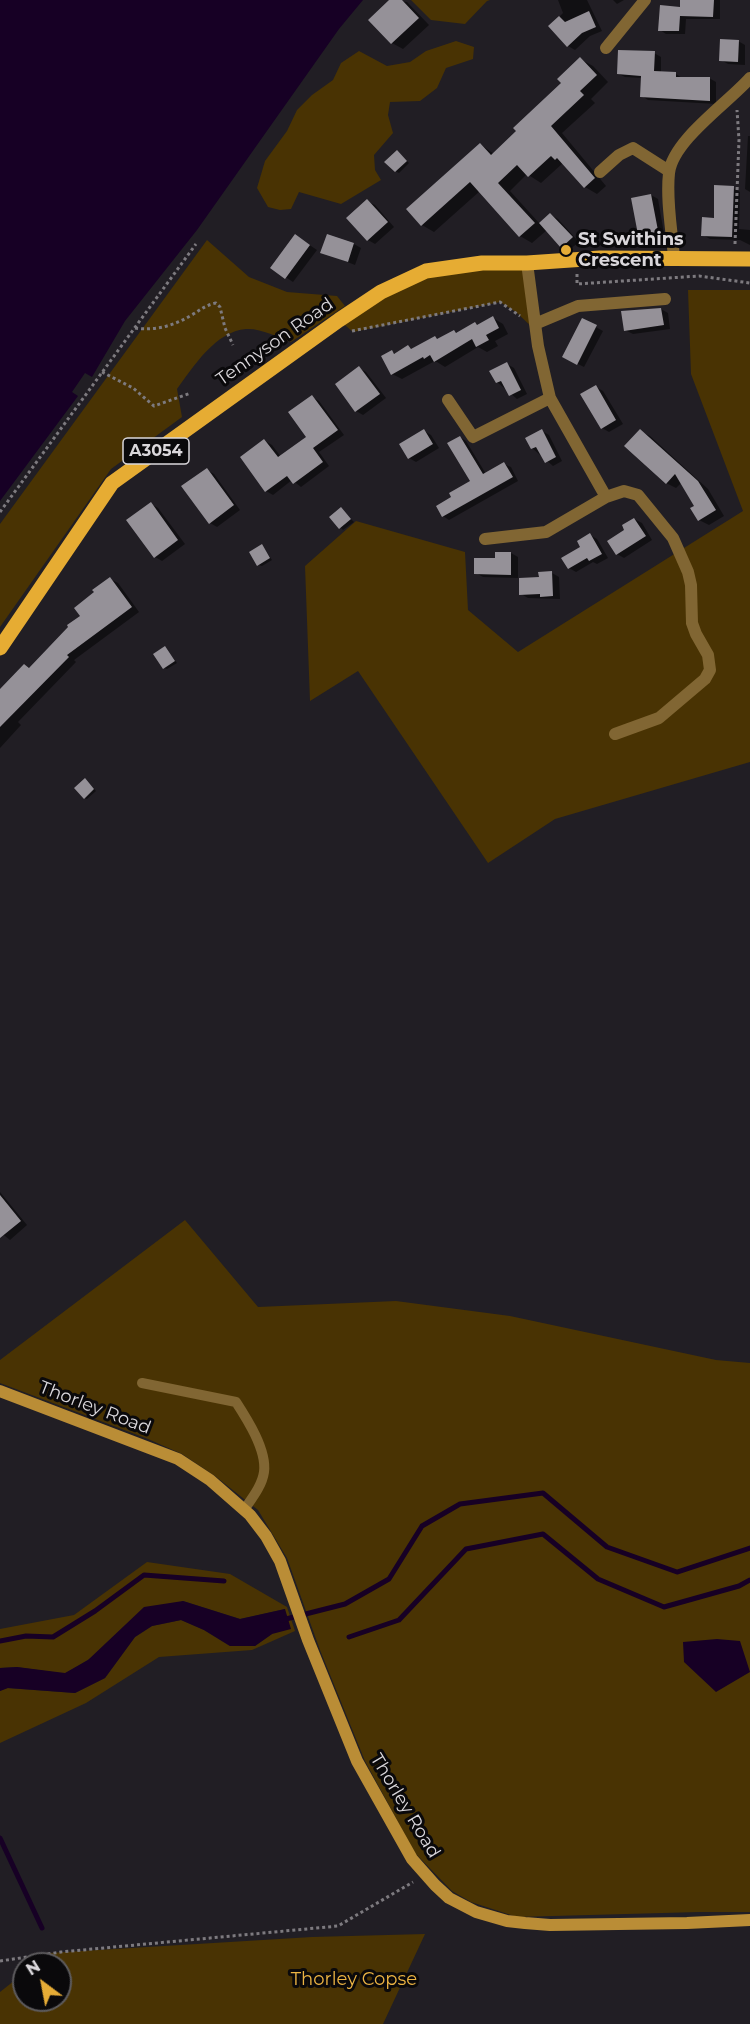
<!DOCTYPE html>
<style>
body{margin:0}
#map{position:relative;width:750px;height:2024px;overflow:hidden;background:#211e24;font-family:Montserrat,sans-serif}
canvas{display:block}
.north{position:absolute;left:12px;top:1952px;width:60px;height:60px;box-sizing:border-box;background:#0a090b;border:2px solid #5d5b5e;border-radius:50%;rotate:328deg;font-size:16px;font-weight:700;line-height:24px;text-align:center;color:#dad7db}
.north::after{content:'';display:block;margin:auto;width:21px;height:27px;background:#e6ac36;clip-path:polygon(50% 0,100% 100%,50% 72%,0 100%)}
</style>
<div id="map">
<canvas width="750" height="2024"></canvas>
<div class="north">N</div>
</div>
<script>
const ctx = document.querySelector('canvas').getContext('2d');
ctx.lineJoin = 'round';
function fill(path, color) { ctx.fillStyle = color; ctx.fill(path, 'evenodd'); }
function strokePath(path, color, width, dash) { ctx.strokeStyle = color; ctx.lineWidth = width; ctx.lineCap = dash ? 'butt' : 'round'; ctx.setLineDash(dash || []); ctx.stroke(path); }
function write(font, color, halo, rows, align = 'center') {
  ctx.font = font + ' Montserrat,sans-serif'; ctx.lineWidth = 6; ctx.setLineDash([]); ctx.textBaseline = 'middle'; ctx.strokeStyle = halo; ctx.fillStyle = color; for (const [text, x, y, turn = 0] of rows) {
    ctx.save(); ctx.translate(x, y); ctx.rotate((+turn || 0) * Math.PI / 180); ctx.textAlign = isNaN(turn) ? turn : align; if (halo) ctx.strokeText(text, 0, 0); ctx.fillText(text, 0, 0); ctx.restore();
  }
}
const green = new Path2D(`
 M411,0h79l-3,1 -22,23 -34,-4z
 M456,41l18,6 -1,12 -27,9 -9,20 -17,13 -30,1 -2,13 5,18 -19,22 1,15 6,10 -40,24 -42,-12 -8,17 -11,1 -12,-3 -11,-19 8,-27 22,-30 10,-21 15,-15 21,-15 8,-17 18,-12 28,15 23,-4 16,-11z
 M207,240l42,37 38,15 50,4 8,10 -54,36c-14,-5 -30,-14 -45,-13 -30,2 -53,38 -69,60l5,28 -71,52 -111,158v-103z
 M527,263l9,68 -20,-19 -16,-10 -147,30 -14,-12 70,-41z
 M688,290h62v472l-195,57 -67,44 -130,-192 -48,30 -5,-135 51,-45 109,31 3,58 50,42 225,-141 -52,-137z
 M185,1220l73,87 138,-6 114,15 206,44 34,3v549h-51l-182,5 -46,-15 -19,-11 -37,-38 -50,-92 -45,-111 -33,-92 -29,-48 -43,-34 -33,-22 -34,-15 -148,-56v-23z
 M147,1562l83,12 57,33 8,24 -43,19 -93,7 -73,46 -86,40v-52l7,-3 68,5 30,-15 30,-41 17,-11 29,-6 23,10 26,16h25l17,-12 13,-25 -45,10 -57,-18 -118,73 -48,-7 -17,1v-39l74,-14z
 M425,1934l-42,90h-383v-32l24,-19v27h36v-36h-25l14,-11 263,-16z`);
const water = new Path2D(`
 M0,0h363l-24,29 -142,201 -72,91 -33,56 -7,-4 -13,19 6,4 -78,105z
 M183,1601l57,18 45,-10 6,20 -19,5 -17,12h-25l-26,-16 -23,-10 -29,6 -17,11 -30,41 -30,15 -67,-5 -8,3v-23l17,-1 48,6 23,-13 56,-53z
 M717,1639l23,2 10,31 -34,20 -32,-30 -1,-20z`);
const shadow = new Path2D(`
 M391,0l16,2 22,23 -26,24 -11,-6z
 M558,0h29l15,31 -12,5 -15,14 -7,-4 -18,-20 13,-13z
 M613,0h11l-7,4z
 M682,0h38v19h-34l-1,15h-19l-6,-4 21,-22z
 M738,41l7,4v20l-17,-1 -7,-4z
 M654,53l7,4v16l15,1 6,4h27l7,4v22l-68,-4 -6,-4v-18l-17,-1 -6,-3z
 M580,59l13,7 15,16 -17,17 4,4 -33,30 44,53 -9,8 -12,-7 -22,-24 -22,20 -14,-9 -17,17 30,33 11,-9 7,4 21,23 -10,8 -7,-4 -15,-16 -15,13 -12,-7 -40,-45 -46,41 -12,-7 58,-81 14,10 70,-71z
 M748,136h2v56l-5,-3z
 M400,154l9,9 -10,10 -4,-2z
 M733,188l7,4 -1,37 11,1v15l-10,-5 -30,-1 -7,-4 12,-16z
 M651,195l7,4 8,46 -18,3 -7,-4z
 M367,201l8,4 19,22 -19,17 -7,-4z
 M302,240l15,10 -24,32 -21,-14z
 M354,244l7,4 -6,17 -33,-13z
 M661,309l7,4 2,16 -37,5 -8,-4z
 M493,318l10,6 5,10 -13,7 3,5 -11,6 -9,-5 -33,20 -8,-5h-4l-31,17 -10,-5v-22l4,2 12,-7 5,3 25,-10 16,-9 4,3 17,-10 4,2z
 M583,320l20,11 -19,36 -20,-10z
 M507,364l7,4 13,26 -10,5 -20,-17z
 M359,368l7,4 20,26 -23,17 -7,-4z
 M596,387l7,4 20,33 -14,8 -7,-4z
 M312,397l7,4 25,34 -25,17 10,14 -28,21 -9,-7 -19,15 -7,-4 -1,-50 7,4 9,12 27,-20z
 M424,431l7,4 8,13 -23,14 -7,-4z
 M542,431l7,4 13,26 -9,5 -21,-18z
 M640,431l10,5 58,53 16,27 -15,9 -10,-5 -2,-14 -15,-24 -6,6 -10,-5z
 M460,437l6,4 20,33 18,-10 7,3 7,14 -69,39 -6,-4 29,-34z
 M207,470l7,4 26,36 -23,17 -7,-4z
 M151,504l7,4 27,36 -23,17 -7,-4z
 M341,509l13,13 -11,8 -12,-13z
 M634,519l8,4 10,17 -28,18 -7,-4z
 M590,535l7,4 11,19 -11,6 -4,-2 -17,10 -7,-4z
 M262,546l10,14 -10,6 -4,-1z
 M511,553l7,4v21l-35,-1 -7,-4z
 M552,573l7,4 1,22 -32,-1 -7,-4 19,-15z
 M110,579l8,4 21,29 -65,48 2,2 -58,60 3,3 -21,23v-42l25,-41 5,3 52,-52z
 M165,648l12,15 -10,6 -3,-1z
 M88,782l8,9 -9,8 -3,-1z
 M0,1192l27,33 -17,15 -10,-8z`);
const stream = new Path2D(`
 M282,1620l63,-16 44,-25 33,-53 38,-22 83,-11 64,54 70,25 73,-24
 M349,1637l50,-17 67,-71 77,-15 55,45 66,28 75,-21 11,-6
 M0,1641l26,-5 27,1 42,-26 49,-36 80,6
 M0,1838l42,90`);
const building = new Path2D(`
 M389,0h13l17,18 -28,26 -23,-24z
 M680,0h34l-1,17 -33,-1 -1,15h-21l2,-26 20,2z
 M589,11l7,16 -14,6 -15,14 -19,-21 11,-10 6,6z
 M720,39l19,1 -1,22 -19,-1z
 M618,50l37,1 -1,20 22,1v5h34v24l-70,-4 1,-21 -24,-2z
 M580,57l17,18 -17,16 4,4 -33,31 44,52 -11,10 -27,-30 -2,2 -4,-4 -23,21 -11,-12 -19,18 37,40 -16,14 -49,-55 -49,44 -15,-17 74,-66 11,12 25,-24 -3,-3 48,-45 -4,-4z
 M397,150l10,11 -12,11 -11,-10z
 M714,185l20,1 -2,51 -31,-1 1,-19 12,1z
 M651,194l9,47 -20,4 -9,-47z
 M367,199l21,23 -21,19 -21,-23z
 M550,213l23,24 -12,11 -22,-25z
 M295,234l15,11 -25,34 -15,-11z
 M327,234l27,9 -6,19 -28,-9z
 M661,308l3,17 -40,6 -3,-20z
 M493,316l6,12 -13,7 3,5 -13,7 -4,-8 -38,23 -4,-7 -6,4 -1,-2 -32,18 -10,-19 11,-6 2,4 14,-9 3,4 24,-13 2,3 17,-9 2,3 19,-11 2,3z
 M582,318l15,7 -20,40 -15,-8z
 M507,362l14,28 -12,6 -8,-15 -5,2 -7,-12z
 M359,366l21,28 -25,18 -20,-28z
 M596,385l20,35 -15,9 -21,-35z
 M312,395l26,35 -25,18 10,14 -30,22 -6,-8 -22,16 -25,-35 24,-18 14,18 28,-20 -18,-25z
 M424,429l9,15 -25,15 -9,-15z
 M542,429l14,28 -11,6 -9,-16 -5,2 -6,-11z
 M640,429l58,52 18,29 -18,11 -8,-13 4,-2 -19,-32 -9,10 -42,-38z
 M460,436l23,38 21,-12 9,15 -71,40 -6,-11 15,-9 -2,-4 21,-12 -23,-38z
 M207,468l27,37 -25,19 -28,-38z
 M151,502l27,38 -24,18 -28,-38z
 M341,507l10,12 -12,10 -10,-12z
 M634,518l12,18 -30,19 -9,-14 17,-11 -2,-5z
 M590,533l12,21 -13,7 -2,-3 -19,11 -7,-11 19,-11 -3,-6z
 M262,544l8,14 -13,8 -8,-14z
 M495,552h16v23l-37,-1v-16h21z
 M552,571l1,25 -13,1v-3l-21,1v-17l20,-1 -1,-5z
 M110,577l22,30 -65,48 2,2 -69,70v-38l24,-25 5,4 39,-41 -1,-2 13,-9 -6,-8 20,-16 -2,-2z
 M165,646l10,15 -12,8 -10,-15z
 M85,778l9,11 -10,10 -10,-11z
 M0,1195l21,26 -21,17z`);
const path = new Path2D(`
 M735,244l4,-104 -2,-30
 M577,274v10l122,-8 51,7
 M135,328c20,3 38,-2 55,-12 9,-5 15,-11 26,-13l4,4 5,21 8,17
 M352,331l148,-29 20,14
 M102,372l31,16 21,18 37,-13
 M0,512l196,-268
 M0,1961l61,-9 277,-26 75,-44`);
const service = new Path2D(`
 M142,1383l94,19c11,17 31,48 28,70 -2,14 -12,26 -20,38`);
const minor = new Path2D(`
 M606,48l39,-48
 M600,172l19,-17 14,-7 36,23
 M674,258c-2,-27 -8,-57 -5,-85 4,-33 59,-70 81,-95
 M535,324l43,-18 87,-7
 M550,398l56,99
 M448,400l25,37 77,-39 -12,-52 -11,-83
 M485,539l61,-7 60,-35 18,-6 14,4 35,43 15,34 3,13 1,38 4,11 12,21 2,15 -5,9 -46,39 -44,16`);
const secondary = new Path2D(`
 M0,1391l178,68 32,21 40,35 16,21 14,25 28,79 49,121 55,98 23,26 14,13 27,14 31,9 18,2 25,2 137,-2 63,-3`);
const primary = new Path2D(`
 M0,648l112,-165 227,-163 42,-28 45,-21 56,-8h45l73,-5 150,1`);
const markers = [
 [566,250,6,"#e6ac36"]
];
const shields = [
 [156,451,66]
];
const shieldNames = [
 ["A3054",156,451]
];
const poiNames = [
 ["St Swithins",578,240],
 ["Crescent",578,261]
];
const streetNames = [
 ["Tennyson Road",275,342,-35],
 ["Thorley Road",95,1408,21],
 ["Thorley Road",405,1806,59]
];
const parkNames = [
 ["Thorley Copse",354,1980]
];
fill(green, '#493303');
fill(water, '#170025');
fill(shadow, '#0007');
strokePath(stream, '#170025', 5);
fill(building, '#959198');
strokePath(path, '#7d7a7f', 3, [3, 3]);
strokePath(service, '#816633', 10);
strokePath(minor, '#816633', 12);
strokePath(secondary, '#ba8d36', 12);
strokePath(primary, '#e6ac33', 15);
for (const [x, y, r, color] of markers) { const dot = new Path2D(); dot.arc(x, y, r, 0, 2 * Math.PI); ctx.fillStyle = color; ctx.fill(dot); strokePath(dot, '#0a090b', 2); }
for (const [x, y, w] of shields) { const box = new Path2D(); box.roundRect(x - w / 2, y - 13, w, 26, 4.5); ctx.fillStyle = '#0a090b'; ctx.fill(box); strokePath(box, '#dad7db', 1.5); }
write('bold 16px', '#dad7db', null, shieldNames);
write('bold 18px', '#dad7db', '#0a090b', poiNames, 'left');
write('18px', '#dad7db', '#0a090b', streetNames);
write('18px', '#ecb443', '#0a090b', parkNames);
</script>
